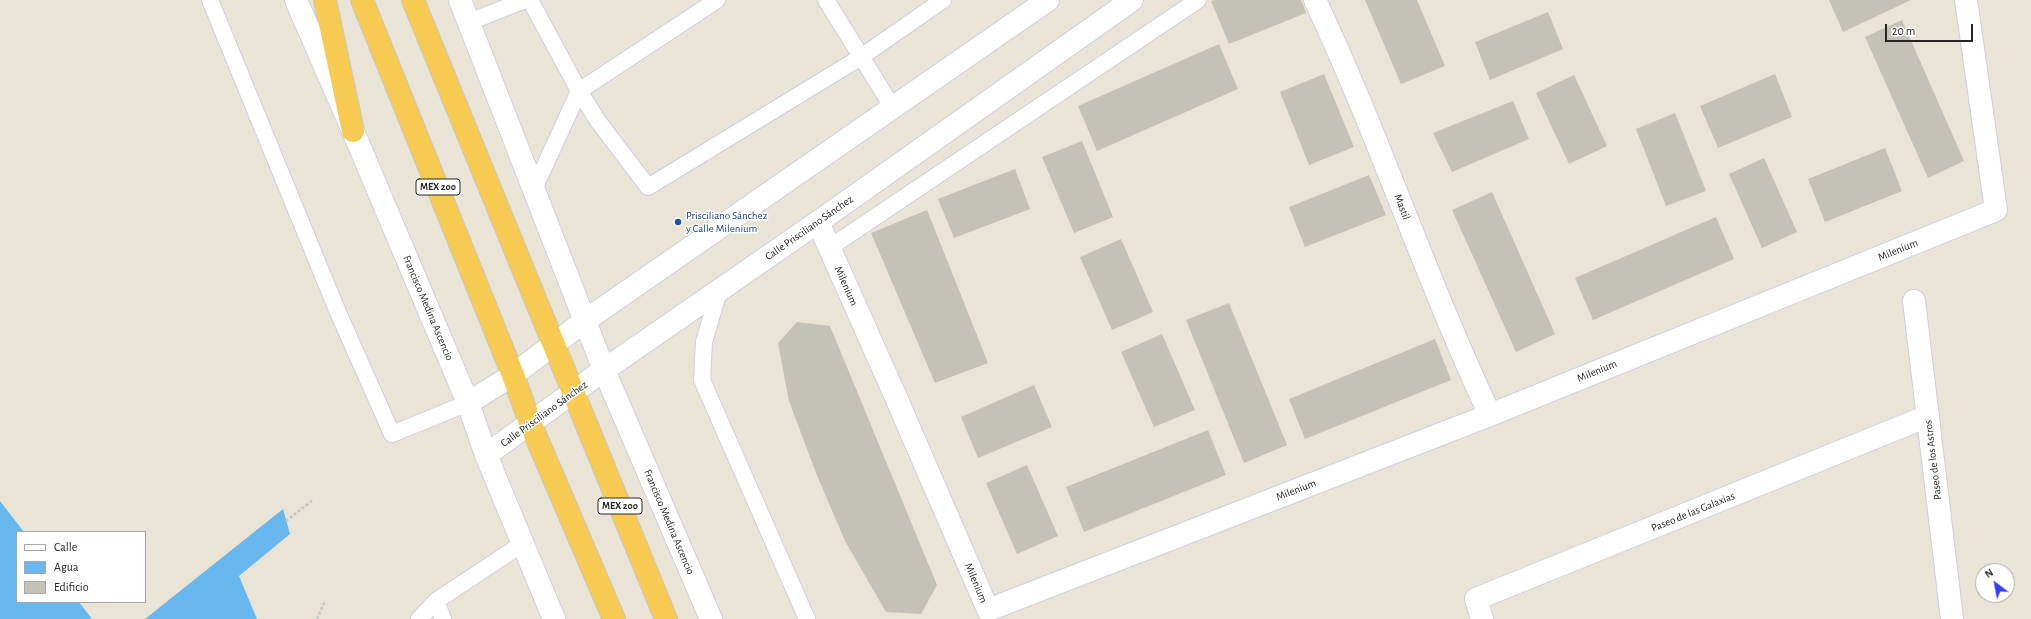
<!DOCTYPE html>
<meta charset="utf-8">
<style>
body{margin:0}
#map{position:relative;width:2031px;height:619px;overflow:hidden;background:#eae4d7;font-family:"Alegreya Sans",sans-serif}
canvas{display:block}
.legend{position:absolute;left:16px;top:531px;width:130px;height:72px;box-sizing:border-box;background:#fff;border:1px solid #a8a8a8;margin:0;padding:5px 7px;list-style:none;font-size:12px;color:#262626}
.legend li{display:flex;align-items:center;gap:8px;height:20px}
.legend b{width:20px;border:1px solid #a8a8a8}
.north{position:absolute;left:1975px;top:563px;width:40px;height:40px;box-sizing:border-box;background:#fff;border:1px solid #a8a8a8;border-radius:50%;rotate:328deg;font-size:11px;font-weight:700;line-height:16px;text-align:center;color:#262626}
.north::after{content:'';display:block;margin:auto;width:14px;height:18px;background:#343dfa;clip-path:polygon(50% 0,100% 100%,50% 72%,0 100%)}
.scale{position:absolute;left:1885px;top:24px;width:88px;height:18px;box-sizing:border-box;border:2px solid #262626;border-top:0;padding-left:5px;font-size:12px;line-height:14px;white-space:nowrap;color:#262626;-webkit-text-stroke:3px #fff;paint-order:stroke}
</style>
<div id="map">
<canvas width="2031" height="619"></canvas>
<ul class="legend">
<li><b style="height:5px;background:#fff"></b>Calle</li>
<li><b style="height:11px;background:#68b7ee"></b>Agua</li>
<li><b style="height:11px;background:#c4c1b7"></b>Edificio</li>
</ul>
<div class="north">N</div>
<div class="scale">20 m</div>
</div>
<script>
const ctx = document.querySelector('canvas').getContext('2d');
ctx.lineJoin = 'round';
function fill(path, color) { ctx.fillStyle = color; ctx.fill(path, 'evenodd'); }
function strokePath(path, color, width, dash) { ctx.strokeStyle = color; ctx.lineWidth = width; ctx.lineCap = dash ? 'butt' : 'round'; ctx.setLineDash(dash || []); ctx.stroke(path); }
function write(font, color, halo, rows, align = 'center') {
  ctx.font = font + ' "Alegreya Sans",sans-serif'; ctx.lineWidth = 3; ctx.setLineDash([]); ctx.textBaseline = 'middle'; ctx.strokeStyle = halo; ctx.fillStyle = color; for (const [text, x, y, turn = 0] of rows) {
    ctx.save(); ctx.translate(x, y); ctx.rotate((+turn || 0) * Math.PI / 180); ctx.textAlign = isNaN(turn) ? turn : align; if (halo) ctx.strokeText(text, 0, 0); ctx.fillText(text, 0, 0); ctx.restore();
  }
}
const water = new Path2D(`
 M0,501l24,31h-7v70h62l13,17h-92z
 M283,509l7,25 -51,42 18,43h-112z`);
const building = new Path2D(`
 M1215,0h86l5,13 -77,31 -18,-43z
 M1365,0h52l28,66 -44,18z
 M1829,0h82l-68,32z
 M1548,12l15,37 -73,31 -15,-38z
 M1902,20l62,141 -36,17 -63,-141z
 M1219,44l19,45 -141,62 -19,-45z
 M1324,74l30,73 -45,18 -29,-73z
 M1775,74l17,43 -74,31 -18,-42z
 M1574,75l33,71 -38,18 -33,-71z
 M1513,101l16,38 -77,33 -19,-39z
 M1675,113l31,78 -40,15 -30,-77z
 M1082,141l31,76 -39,16 -32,-76z
 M1885,148l17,43 -77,31 -17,-43z
 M1764,158l33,74 -35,16 -33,-74z
 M1015,169l15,40 -76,29 -16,-39z
 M1369,175l17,40 -81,32 -16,-40z
 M1492,192l63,142 -39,18 -64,-142z
 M927,210l61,153 -53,20 -64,-150z
 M1716,217l18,42 -141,61 -18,-42z
 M1121,239l32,73 -41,18 -32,-73z
 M1229,303l58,142 -43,18 -58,-143z
 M797,322l33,4 107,259 -16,29 -35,-2 -41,-71 -29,-68 -27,-72 -11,-58z
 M1162,334l33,76 -41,17 -33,-75z
 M1435,339l16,41 -146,59 -16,-40z
 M1034,385l18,42 -74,31 -17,-41z
 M1208,430l18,45 -142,57 -18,-45z
 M1027,465l31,71 -41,18 -31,-71z`);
const path = new Path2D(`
 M286,521l27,-21
 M317,619l8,-18`);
const service = new Path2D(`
 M210,0l127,310 55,124 76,-31
 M530,0l49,91 19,30 50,66 213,-130 82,-57
 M826,0l67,108
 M469,22l56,-22
 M534,189l45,-98 138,-91
 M829,248l369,-248
 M719,291l-15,51 -2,38 105,239
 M436,601l7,18
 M419,619l17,-18 86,-57`);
const minor = new Path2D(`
 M1315,0c64,136 111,279 175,415
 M818,222l80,180 90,208 502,-195 506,-205 -30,-210
 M1914,301l38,318
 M1482,619l-6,-20 452,-183`);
const secondary = new Path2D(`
 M296,0l57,131 115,272 18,52 68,164
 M460,0l144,370 107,249
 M468,403l45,-28 73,-55 462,-320
 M486,455l118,-85 214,-148 314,-222`);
const trunk = new Path2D(`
 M325,0l28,131
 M362,0l151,375 18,50 83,194
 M413,0l253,619`);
const markers = [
 [678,222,4,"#1a4fb4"]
];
const shields = [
 [438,187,44],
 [620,506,44]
];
const shieldNames = [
 ["MEX 200",438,187],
 ["MEX 200",620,506]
];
const streetNames = [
 ["Mastil",1402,207,69],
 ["Calle Prisciliano Sánchez",809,228,-35],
 ["Milenium",1898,250,-22],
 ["Milenium",846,286,66],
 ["Francisco Medina Ascencio",428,308,67],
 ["Milenium",1597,371,-22],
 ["Calle Prisciliano Sánchez",544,414,-36],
 ["Paseo de los Astros",1933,460,-97],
 ["Milenium",1296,490,-21],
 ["Paseo de las Galaxias",1693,512,-22],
 ["Francisco Medina Ascencio",669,522,67],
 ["Milenium",976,583,67]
];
const transitNames = [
 ["Prisciliano Sánchez",686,216],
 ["y Calle Milenium",686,229]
];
fill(water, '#68b7ee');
fill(building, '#c4c1b7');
strokePath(service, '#cdcee0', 18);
strokePath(minor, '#cdcee0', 24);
strokePath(secondary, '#cdcee0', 24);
strokePath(trunk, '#c7c7c7', 24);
strokePath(path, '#c7c7c7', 2.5, [3, 2]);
strokePath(service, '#fff', 16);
strokePath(minor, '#fff', 22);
strokePath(secondary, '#fff', 22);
strokePath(trunk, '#f7ca52', 22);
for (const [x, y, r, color] of markers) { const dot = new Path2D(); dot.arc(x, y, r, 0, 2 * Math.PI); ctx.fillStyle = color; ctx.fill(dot); strokePath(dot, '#fff', 1.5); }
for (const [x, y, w] of shields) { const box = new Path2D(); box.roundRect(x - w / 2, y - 8, w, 16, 3); ctx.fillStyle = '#fff'; ctx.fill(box); strokePath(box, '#262626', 1); }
write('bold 10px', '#262626', null, shieldNames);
write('11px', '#262626', '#fff', streetNames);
write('11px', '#164399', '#fff', transitNames, 'left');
</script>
